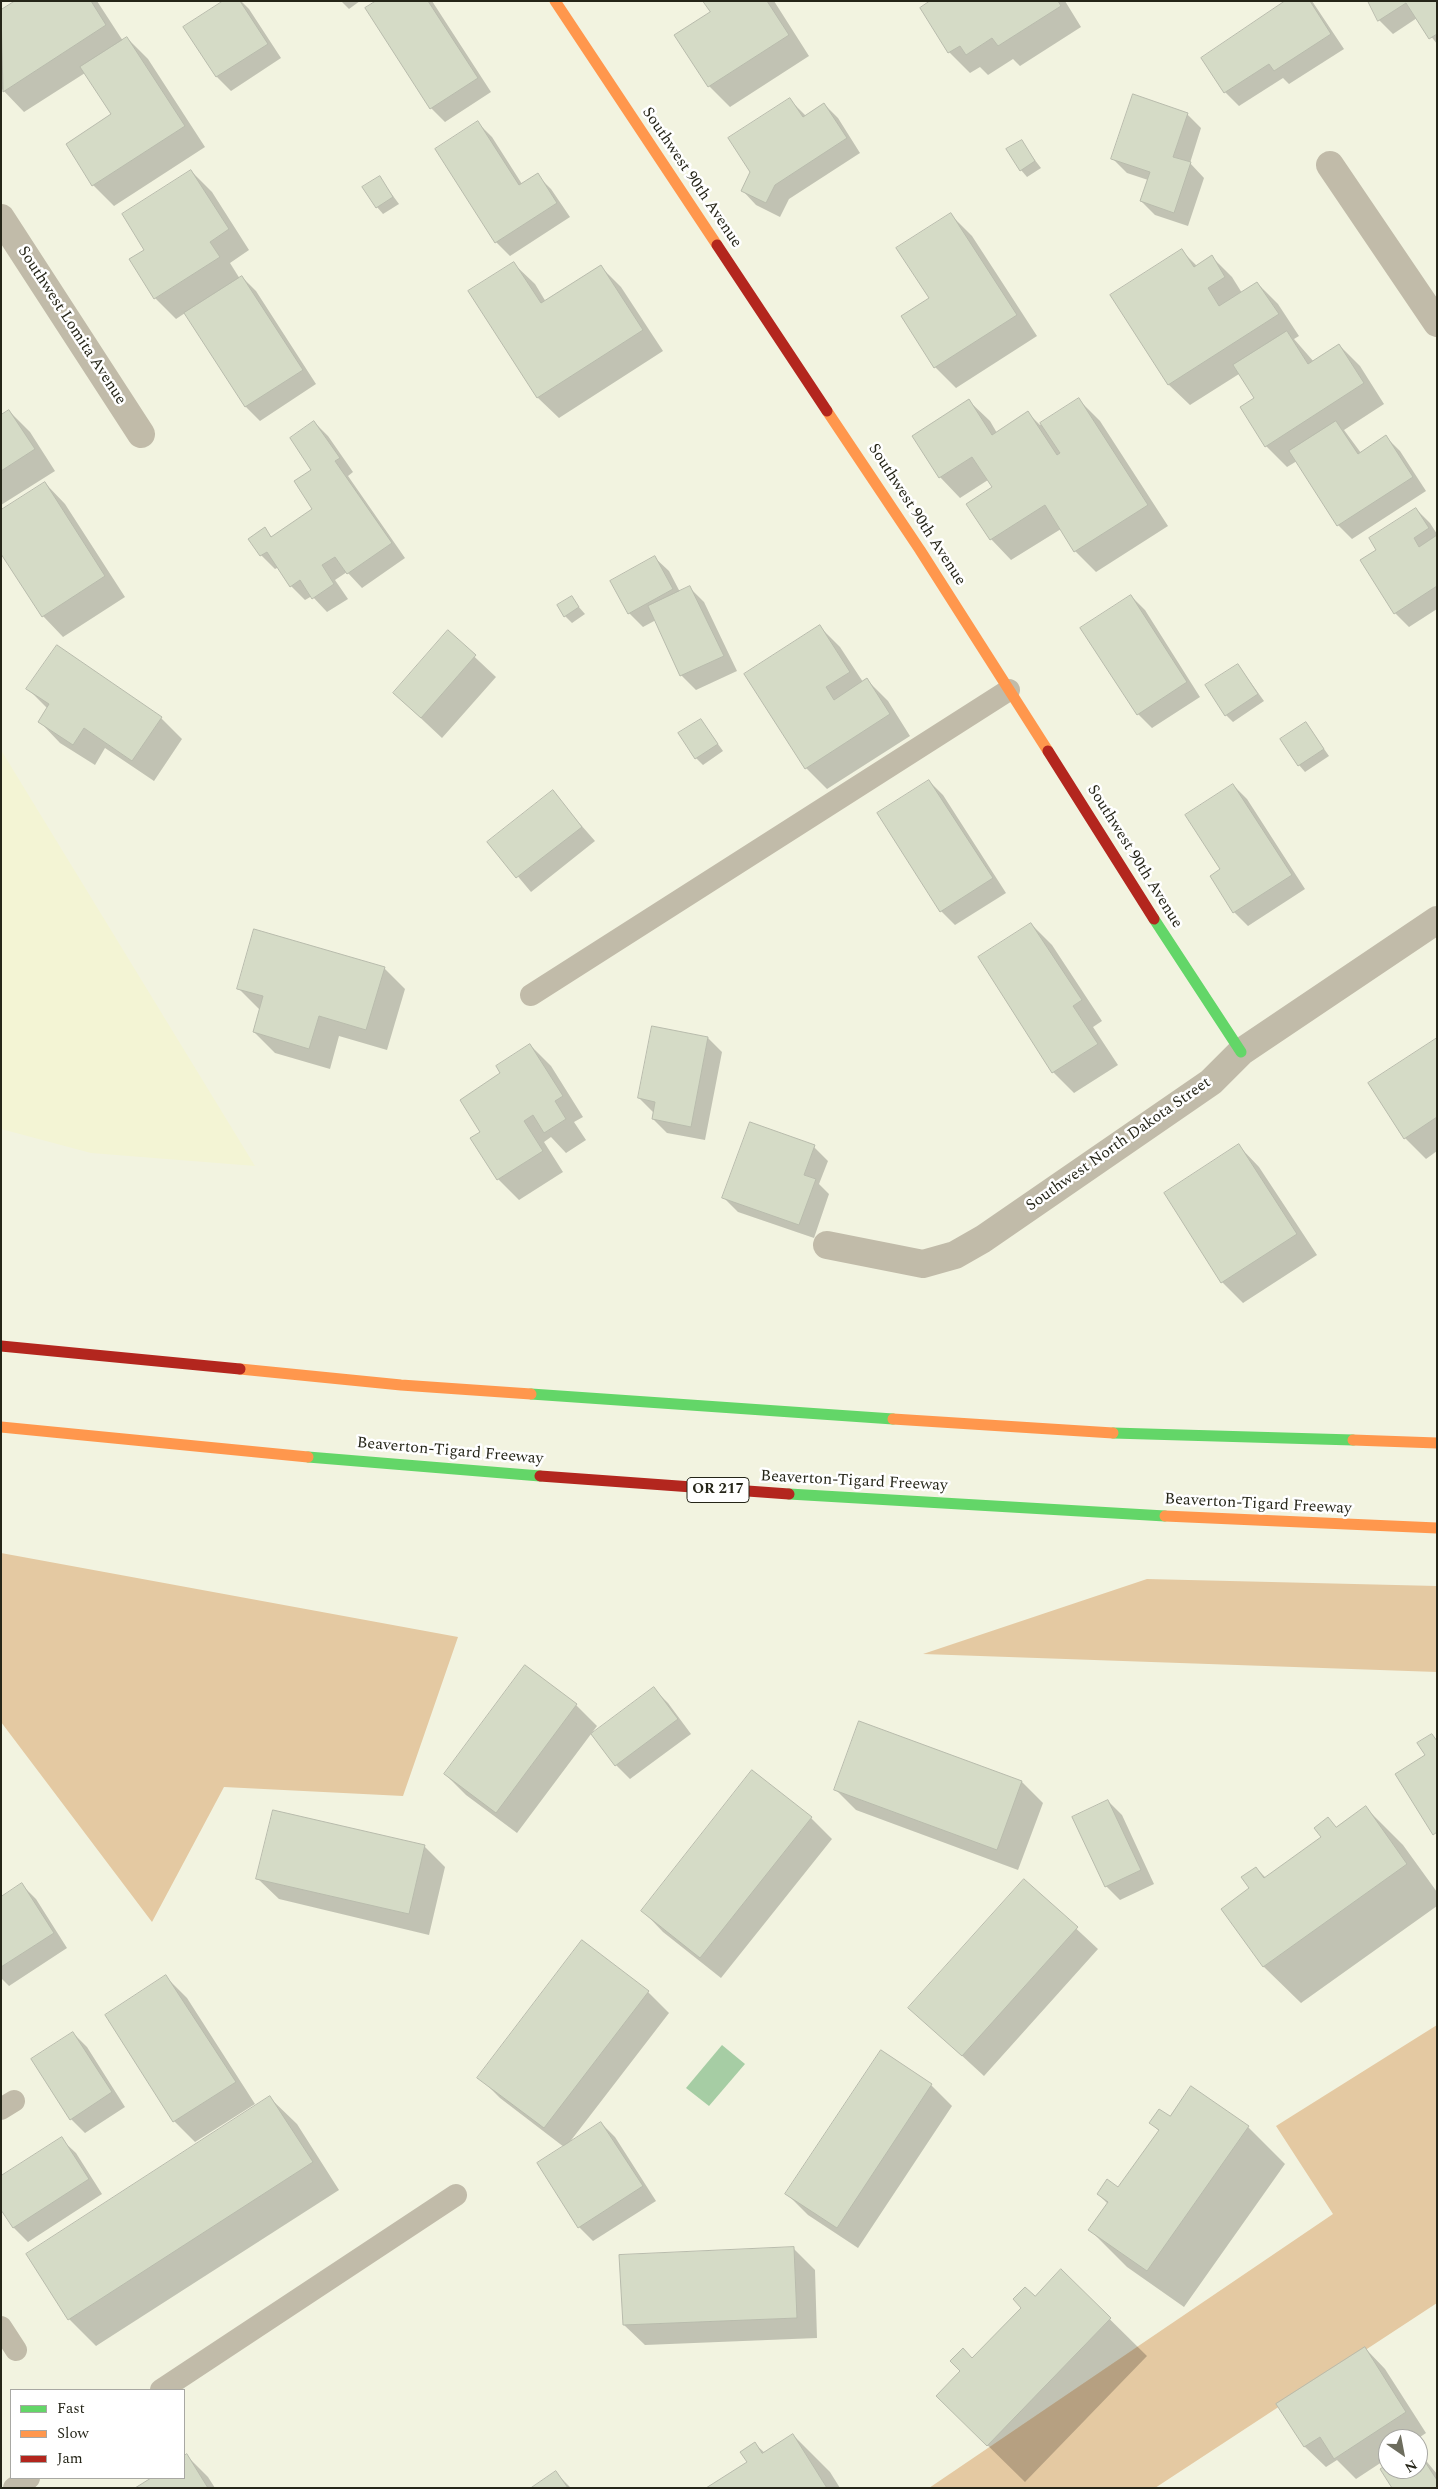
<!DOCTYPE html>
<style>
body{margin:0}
#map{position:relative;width:1438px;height:2489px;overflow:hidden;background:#f2f3e0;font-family:Spectral,serif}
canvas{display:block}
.frame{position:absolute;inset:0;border:2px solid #252518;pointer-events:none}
.legend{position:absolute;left:10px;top:2389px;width:175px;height:90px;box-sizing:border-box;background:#fff;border:1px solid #a8a8a3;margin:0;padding:6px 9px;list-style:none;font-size:15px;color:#252518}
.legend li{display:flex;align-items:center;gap:10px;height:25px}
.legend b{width:25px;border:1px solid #a8a8a3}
.north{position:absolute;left:1378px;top:2429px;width:50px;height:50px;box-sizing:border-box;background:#fff;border:1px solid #a8a8a3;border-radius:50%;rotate:147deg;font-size:14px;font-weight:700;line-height:20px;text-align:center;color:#252518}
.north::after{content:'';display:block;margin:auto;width:18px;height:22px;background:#6d6d5e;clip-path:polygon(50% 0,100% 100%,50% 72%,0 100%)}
</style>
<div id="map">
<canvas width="1438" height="2489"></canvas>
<div class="frame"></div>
<ul class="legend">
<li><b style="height:6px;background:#63d668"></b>Fast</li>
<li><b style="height:6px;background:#ff974d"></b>Slow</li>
<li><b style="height:6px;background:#b3261e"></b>Jam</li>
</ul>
<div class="north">N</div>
</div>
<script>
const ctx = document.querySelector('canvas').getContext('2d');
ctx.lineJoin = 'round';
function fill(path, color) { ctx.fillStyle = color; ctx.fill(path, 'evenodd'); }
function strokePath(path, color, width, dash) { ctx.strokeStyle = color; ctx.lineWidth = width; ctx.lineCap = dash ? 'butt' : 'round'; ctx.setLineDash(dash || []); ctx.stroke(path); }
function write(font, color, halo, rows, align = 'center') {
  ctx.font = font + ' Spectral,serif'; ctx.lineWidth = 5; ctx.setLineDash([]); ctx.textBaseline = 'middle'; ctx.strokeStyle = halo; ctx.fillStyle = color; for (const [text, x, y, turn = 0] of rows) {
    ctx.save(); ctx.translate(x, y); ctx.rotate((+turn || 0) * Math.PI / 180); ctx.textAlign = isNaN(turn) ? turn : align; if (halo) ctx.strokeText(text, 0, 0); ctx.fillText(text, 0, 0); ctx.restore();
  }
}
const built = new Path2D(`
 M1,750l254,416 -164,-13 -90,-24z`);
const forest = new Path2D(`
 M1,1553l457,84 -55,159 -179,-9 -72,135 -151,-200z
 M1147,1579l290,7v86l-514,-18z
 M1437,2025v278l-282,185h-226l404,-274 -57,-88z`);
const water = new Path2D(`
 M722,2045l23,19 -36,42 -23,-18z`);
const shadow = new Path2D(`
 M17,1h80l26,40 4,-3 21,21 57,88 -91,59 -21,-21 -26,-41 46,-29 -28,-42 -61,39 -23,-24v-76z
 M226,1h15l8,8 32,49 -50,33 -14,-14 -32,-50z
 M341,1h19l-11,8z
 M378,1h54l59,91 -46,30 -14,-14z
 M705,1h69l35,55 -79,51 -21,-21 -33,-50 36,-24z
 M932,1h133l16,26 -61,39 -7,-7 -25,16 -8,-8 -10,6 -21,-21z
 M1288,1h24l32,48 -55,35 -6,-6 -44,28 -14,-14z
 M1370,1h67v43l-20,-26 -24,16 -14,-14z
 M790,100l16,16 18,-12 14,14 22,35 -71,46 -9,18 -24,-12 -14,-15z
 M1187,114l14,14 -11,35 14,15 -16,48 -33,-11 -14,-14 7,-21 -21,-7 -14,-14z
 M478,123l14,14 30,47 15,-9 14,14 19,28 -60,39 -14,-14 -59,-92z
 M1021,142l20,26 -14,9 -6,-7z
 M191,171l21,21 37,58 -19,13 10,16 2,-2 14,14 60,93 -56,37 -14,-14 -61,-94 -9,6 -21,-21 -9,-48z
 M379,177l20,27 -16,10 -6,-7z
 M951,215l21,21 65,100 -81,52 -21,-21 -5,-69z
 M1182,251l15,15 15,-9 20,20 10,16 15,-10 21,21 21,32 -5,3 20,23 25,-17 21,21 24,38 -40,26 17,23 25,-16 14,14 26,40 -74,48 -14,-14 -41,-64 -10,6 -21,-21 -24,-38 14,-9 -17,-25 -49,31 -21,-20 -57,-89z
 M514,264l21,20 11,18 54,-36 21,21 42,64 -104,67 -21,-20 -68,-106z
 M1079,400l21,21 68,105 -72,46 -21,-21 -14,-22 -50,31 -20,-21 2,-51 -5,-8 -28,18 -20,-21 29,-76 21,20 7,12 31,-20 12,12z
 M9,411l21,21 25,39 -54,34v-89z
 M314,422l14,14 25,36 -5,4 57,82 -43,30 -15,-16 -12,8 13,19 -21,13 -15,-16 -7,4 -14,-14 -12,-19 -4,2 -14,-14 3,-26 9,9 41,-29z
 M45,483l20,21 60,93 -62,40 -20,-21z
 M1416,509l14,14 7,11v75l-28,18 -14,-14 -17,-63z
 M654,557l15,14 11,21 10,-4 14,14 33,69 -41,19 -14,-14 -26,-56 -13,7 -14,-14z
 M1131,596l14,14 55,87 -48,31 -14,-14z
 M571,598l14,16 -13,9 -7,-7z
 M819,626l21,21 23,35 4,-2 21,21 22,35 -83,53 -21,-21 -61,-94z
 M448,632l48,45 -54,61 -48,-45z
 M57,646l104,72 21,21 -28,42 -49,-33 -10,17 -35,-22 -20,-21 8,-13 -20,-20z
 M1238,665l26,36 -31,21 -7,-7z
 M701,720l22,31 -20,14 -7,-7z
 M1306,723l23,33 -24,16 -6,-7z
 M929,781l14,14 63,98 -51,32 -14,-14z
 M1233,785l14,14 58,90 -57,37 -14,-14 -12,-42z
 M552,792l43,49 -64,51 -42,-50z
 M1031,924l21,21 50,76 -9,6 25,38 -44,28 -21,-21 -74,-115z
 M384,968l21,21 -18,61 -48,-14 -9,33 -55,-16 -21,-21 6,-22 -22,-22z
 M708,1038l14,14 -17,88 -38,-7 -14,-14v-7l-14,-14z
 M1437,1040v111l-11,8 -21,-21z
 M530,1045l21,21 32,51 -9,5 12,18 -20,13 -15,-16 -7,5 19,30 -44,28 -21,-21 -26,-40 10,-7 20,-58z
 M1239,1146l20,21 58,88 -74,48 -21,-21z
 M814,1147l14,14 -9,23 10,10 -15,44 -76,-26 -14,-14z
 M525,1667l51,38 21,21 -80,107 -51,-38 -21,-21z
 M654,1689l14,14 23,31 -61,45 -14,-14z
 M859,1723l163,59 21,21 -25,67 -162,-60 -21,-21z
 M1108,1801l14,14 32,69 -34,16 -14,-14z
 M1366,1808l37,37 34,47v14l-136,97 -37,-36 -41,-58 28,-20 5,-21 10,10 57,-41 5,-18 9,9z
 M811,1818l21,21 -111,139 -58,-46 -20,-21z
 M424,1846l21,21 -16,68 -150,-36 -21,-20z
 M1024,1880l74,69 -114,127 -74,-68z
 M22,1885l14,14 31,49 -58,38 -8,-8v-80z
 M166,1977l21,21 68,106 -60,38 -21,-21z
 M648,1992l21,21 -100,130 32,-20 14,14 41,64 -63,40 -14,-14 -15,-80 -64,-49 -21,-21z
 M73,2033l14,14 38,60 -40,26 -14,-14z
 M931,2085l21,21 -94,142 -50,-33 -21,-21z
 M270,2098l27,26 42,66 -243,156 -27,-27z
 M1170,2118l78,9 37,37 -101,143 -57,-40 -37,-37 18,-26 -10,-10 20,-5 41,-58 -8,-8z
 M61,2139l15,14 26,41 -74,48 -14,-14 -13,-20z
 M794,2249l21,21 2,68 -172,7 -21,-20z
 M1061,2271l86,85 -122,126 -50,-49 -13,-62z
 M1365,2348l20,21 41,64 -9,6h-29v19l-32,21 -19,-19 -11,7 -21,-20 -27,-42z
 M793,2435l37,37 10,16h-132l40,-26 7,-18 10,9z
 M1418,2451l19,23v14l-55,-19 6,-4v4h30z
 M187,2456l21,21 7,11h-77l15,-10h31v-20z
 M556,2473l15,15h-38z`);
const building = new Path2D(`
 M15,1h76l15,24 -103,67 -2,-82z
 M223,1h17l28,43 -52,33 -33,-50z
 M376,1h52l50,77 -48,31 -65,-101z
 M703,1h64l22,34 -81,52 -34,-52 36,-23z
 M930,1h128l3,5 -63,40 -6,-8 -26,17 -6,-9 -12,7 -28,-45z
 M1285,1h25l21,33 -57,37 -5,-7 -45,29 -23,-35z
 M1368,1h69v33l-8,5 -23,-36 -28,18z
 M127,37l58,89 -93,60 -26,-42 45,-30 -31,-47z
 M1133,94l55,19 -15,44 18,5 -17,51 -34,-12 10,-29 -39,-13z
 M790,98l13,19 21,-14 23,35 -72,47 -9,18 -25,-12 9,-19 -22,-34z
 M478,121l41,64 19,-12 19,30 -62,40 -60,-94z
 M1022,140l13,21 -15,10 -14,-22z
 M191,170l38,59 -19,13 10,15 -66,42 -25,-40 15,-9 -22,-36z
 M380,176l13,21 -17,11 -14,-21z
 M951,213l66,102 -83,53 -33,-52 28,-18 -33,-50z
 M1182,249l12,18 18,-12 13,22 -17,11 11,18 38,-24 22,32 -111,71 -58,-90z
 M514,262l27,41 60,-38 42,65 -106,68 -69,-107z
 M242,276l61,94 -58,37 -61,-94z
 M1287,331l21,33 31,-20 25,39 -99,64 -25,-40 14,-9 -21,-33z
 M1079,398l69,107 -74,47 -29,-47 -55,35 -24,-36 26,-17 -20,-30 -33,21 -27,-42 57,-37 23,36 36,-24 29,44 3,-2 -20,-30z
 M9,410l26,39 -34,22v-56z
 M314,421l26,37 -5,3 57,82 -45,31 -12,-17 -13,8 12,19 -22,15 -12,-19 -10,7 -23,-35 -7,4 -12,-17 17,-12 6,10 41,-28 -18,-28 17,-11 -21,-32z
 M1336,421l22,33 28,-19 27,42 -76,49 -48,-75z
 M45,482l60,94 -63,41 -41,-63v-44z
 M1416,508l13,20 -15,10 5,9 18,-12v51l-43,28 -34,-54 16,-10 -7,-12z
 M655,556l18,33 -45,25 -18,-33z
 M690,586l34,70 -44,20 -32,-70z
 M1131,595l56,87 -50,33 -57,-87z
 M572,596l7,11 -15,10 -7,-12z
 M820,625l30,47 -24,15 8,13 33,-22 23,36 -85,55 -61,-95z
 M448,630l28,25 -55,63 -28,-25z
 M57,645l105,72 -30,44 -48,-33 -11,17 -35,-23 11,-18 -23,-15z
 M1238,664l20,30 -33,22 -20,-31z
 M701,719l17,25 -23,15 -17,-26z
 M1306,722l18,27 -26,17 -18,-27z
 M929,780l64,98 -53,34 -63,-99z
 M1233,784l59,91 -59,38 -23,-37 10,-7 -35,-54z
 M553,790l29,37 -66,51 -29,-36z
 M1031,923l51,77 -9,6 25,38 -46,29 -74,-116z
 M254,929l131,38 -19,63 -47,-14 -10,33 -56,-17 10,-36 -26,-7z
 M652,1026l56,11 -17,90 -39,-8 3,-17 -17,-4z
 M1437,1038v79l-33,22 -36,-56z
 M530,1044l33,52 -8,5 11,18 -22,14 -11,-18 -9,6 19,30 -46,29 -27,-42 10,-6 -20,-32 40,-27 -4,-7z
 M750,1122l65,23 -11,30 12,4 -17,46 -77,-27z
 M1239,1144l58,90 -76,49 -57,-90z
 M525,1665l52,39 -81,109 -52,-39z
 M654,1687l24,32 -63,47 -24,-32z
 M859,1721l163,60 -25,69 -163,-60z
 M1432,1734l5,7v91l-4,3 -38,-61 30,-19 -8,-12z
 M752,1770l60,47 -112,141 -59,-47z
 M1108,1800l33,70 -36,17 -33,-70z
 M1366,1806l41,58 -144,103 -42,-58 28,-21 -8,-11 15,-10 8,11 57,-41 -7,-9 14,-11 8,10z
 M273,1810l152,35 -16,69 -153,-35z
 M1024,1879l54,48 -116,129 -54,-48z
 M22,1883l32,50 -53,34v-70z
 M582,1940l67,51 -105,137 -67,-50z
 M166,1975l70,107 -63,40 -68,-107z
 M73,2032l39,60 -42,28 -39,-61z
 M881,2050l51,34 -95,144 -52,-34z
 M1191,2086l58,40 -102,145 -59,-41 20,-28 -11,-8 10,-15 11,8 41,-57 -10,-7 10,-14 11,7z
 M270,2096l43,66 -245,158 -42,-66z
 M601,2122l42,64 -65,42 -41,-65z
 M62,2137l27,42 -76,49 -12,-18v-34z
 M794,2247l3,71 -174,7 -4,-70z
 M1061,2269l50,49 -124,128 -51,-50 24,-25 -10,-10 13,-13 9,10 49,-50 -8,-9 12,-12 10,9z
 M1365,2347l41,65 -72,47 -14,-22 -16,10 -28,-43z
 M793,2434l34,54h-121l41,-26 -7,-10 15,-10 7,11z
 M1418,2451l19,29v8h-45l-12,-19 8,-5v5h30z
 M187,2454l21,34h-73l16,-10h33v-22z
 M556,2471l12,17h-37z`);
const lane = new Path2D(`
 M531,995l478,-305
 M1,2109l13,-8
 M1,2327l15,23
 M161,2390l295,-195
 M14,2488l15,-10`);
const street = new Path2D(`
 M1330,165l107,158
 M1,218l140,216
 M827,1245l96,19 32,-9 28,-16 228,-157 30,-30 196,-132`);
const fast = new Path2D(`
 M1154,919l87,133
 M531,1394l362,25
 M1113,1433l240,7
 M308,1457l232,19
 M789,1494l376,22`);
const slow = new Path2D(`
 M555,1l162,244
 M827,411l93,139 128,201
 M240,1369l161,16 130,9
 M893,1419l220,14
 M1,1427l307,30
 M1353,1440l84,3
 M1165,1516l272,12`);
const jam = new Path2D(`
 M717,245l110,166
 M1048,751l106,168
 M1,1346l239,23
 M540,1476l249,18`);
const shields = [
 [718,1490,62]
];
const shieldNames = [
 ["OR 217",718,1490]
];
const streetNames = [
 ["Southwest 90th Avenue",691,178,56],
 ["Southwest Lomita Avenue",71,326,57],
 ["Southwest 90th Avenue",916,515,57],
 ["Southwest 90th Avenue",1134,857,58],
 ["Southwest North Dakota Street",1119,1145,-35],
 ["Beaverton-Tigard Freeway",450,1452,5],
 ["Beaverton-Tigard Freeway",854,1482,3],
 ["Beaverton-Tigard Freeway",1258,1505,3]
];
fill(built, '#f3f4d4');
fill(forest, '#e4c9a2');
fill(water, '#a6cda4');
fill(shadow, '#0003');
fill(building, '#d5dbc6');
strokePath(building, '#b8bbac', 1);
strokePath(lane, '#c1bba9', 22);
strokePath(street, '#c1bba9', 28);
strokePath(fast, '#63d668', 11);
strokePath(slow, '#ff974d', 11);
strokePath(jam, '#b3261e', 11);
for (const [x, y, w] of shields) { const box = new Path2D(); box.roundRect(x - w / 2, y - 12.5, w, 25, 4); ctx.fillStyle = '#fff'; ctx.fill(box); strokePath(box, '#252518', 1); }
write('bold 15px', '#252518', null, shieldNames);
write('16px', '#252518', '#fff', streetNames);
</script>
